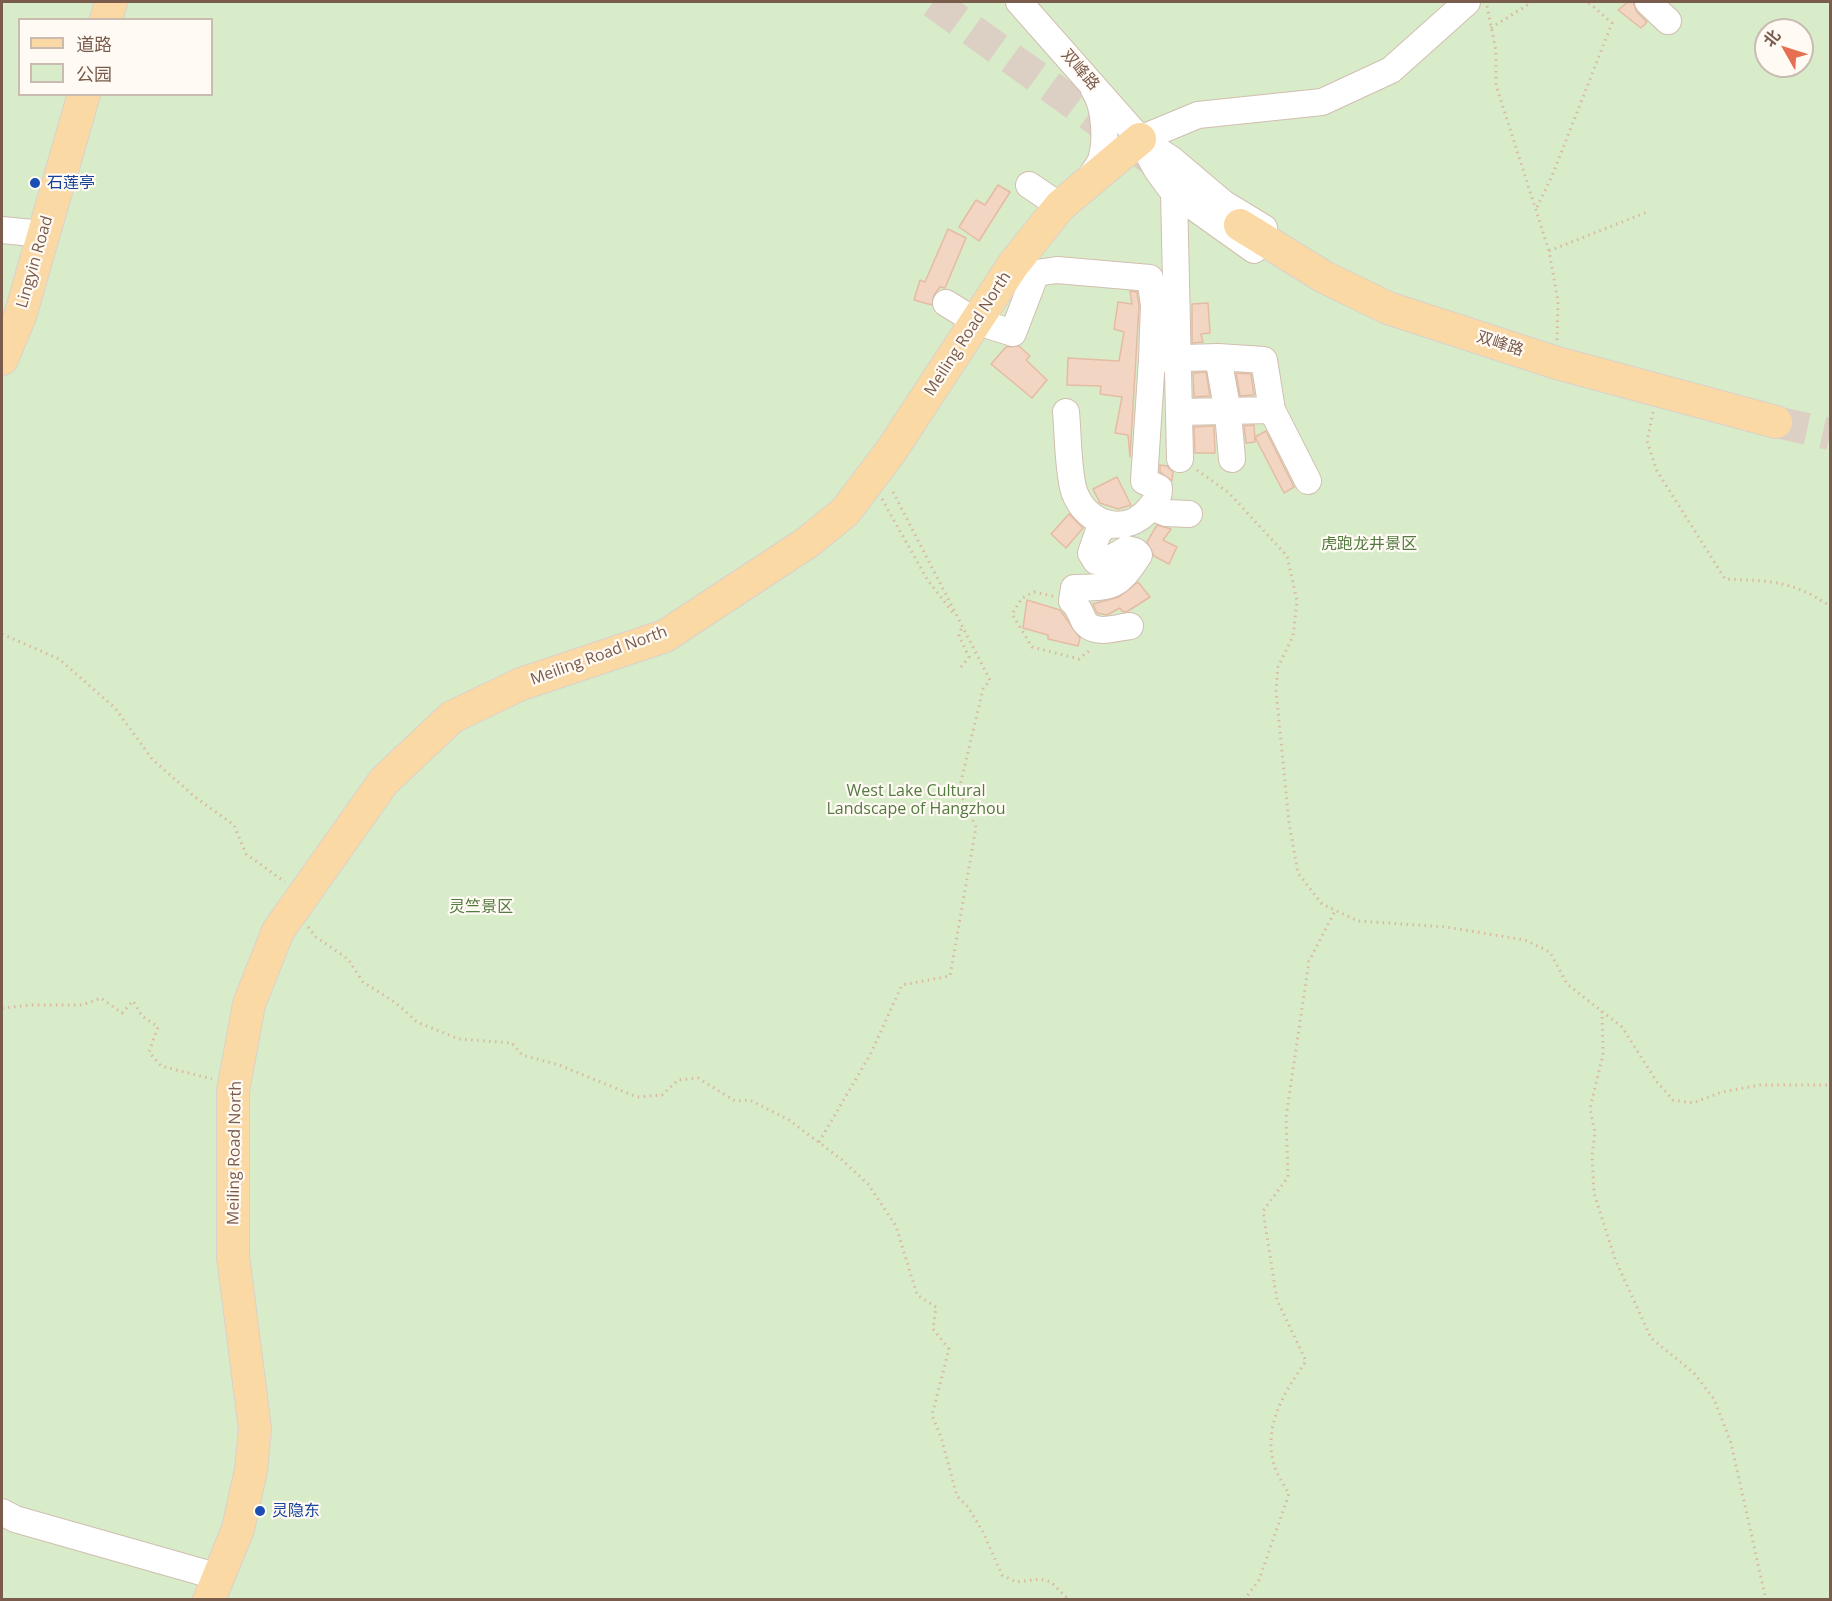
<!DOCTYPE html>
<meta charset="utf-8">
<style>
body{margin:0}
#map{position:relative;width:1832px;height:1601px;overflow:hidden;background:#fdf6ec;font-family:"Open Sans","Noto Sans SC",sans-serif}
canvas{display:block}
.frame{position:absolute;inset:0;border:3px solid #7a5c4d;pointer-events:none}
.legend{position:absolute;left:18px;top:18px;width:195px;height:78px;box-sizing:border-box;background:#fffaf3;border:2px solid #cabbb1;margin:0;padding:8px 10px;list-style:none;font-size:18px;color:#7a5c4d}
.legend li{display:flex;align-items:center;gap:12px;height:30px}
.legend b{width:30px;border:2px solid #cabbb1}
.north{position:absolute;left:1754px;top:18px;width:60px;height:60px;box-sizing:border-box;background:#fffaf3;border:2px solid #cabbb1;border-radius:50%;rotate:309deg;font-size:16px;font-weight:700;line-height:24px;text-align:center;color:#7a5c4d}
.north::after{content:'';display:block;margin:auto;width:21px;height:27px;background:#e76f51;clip-path:polygon(50% 0,100% 100%,50% 72%,0 100%)}
</style>
<div id="map">
<canvas width="1832" height="1601"></canvas>
<div class="frame"></div>
<ul class="legend">
<li><b style="height:8px;background:#fbd9a5"></b>道路</li>
<li><b style="height:16px;background:#d8ecc9"></b>公园</li>
</ul>
<div class="north">北</div>
</div>
<script>
const ctx = document.querySelector('canvas').getContext('2d');
ctx.lineJoin = 'round';
function fill(path, color) { ctx.fillStyle = color; ctx.fill(path, 'evenodd'); }
function strokePath(path, color, width, dash) { ctx.strokeStyle = color; ctx.lineWidth = width; ctx.lineCap = dash ? 'butt' : 'round'; ctx.setLineDash(dash || []); ctx.stroke(path); }
function write(font, color, halo, rows, align = 'center') {
  ctx.font = font + ' "Open Sans","Noto Sans SC",sans-serif'; ctx.lineWidth = 4.5; ctx.setLineDash([]); ctx.textBaseline = 'middle'; ctx.strokeStyle = halo; ctx.fillStyle = color; for (const [text, x, y, turn = 0] of rows) {
    ctx.save(); ctx.translate(x, y); ctx.rotate((+turn || 0) * Math.PI / 180); ctx.textAlign = isNaN(turn) ? turn : align; if (halo) ctx.strokeText(text, 0, 0); ctx.fillText(text, 0, 0); ctx.restore();
  }
}
const green = new Path2D(`
 M2,2h1828v1597l-1828,1zM20,20h192v74h-192zM1766,30h36v36h-36z`);
const building = new Path2D(`
 M1628,2h5l4,10 10,10 -6,6 -23,-18z
 M998,185l12,7 -31,49 -20,-14 17,-27 9,5z
 M948,229l18,9 -21,50 -5,-1 -6,8 -2,10 -18,-5 6,-20 5,2z
 M1130,291l7,1 2,14 -9,151 -2,-22 -13,-2 7,-36 -22,-3 1,-8 -34,-1 1,-27 51,3 5,-29 -10,-3 4,-27 14,2z
 M1208,303l2,30 -9,1 2,8 -11,1v-39z
 M1019,346l11,10 -4,4 21,20 -15,18 -41,-34 15,-17z
 M1206,372l4,24 -16,1 -1,-24z
 M1236,373l15,1 3,21 -14,1z
 M1254,425l1,17 -9,1 -2,-17z
 M1214,426l1,27h-20l-1,-26z
 M1266,431l28,56 -10,6 -29,-56z
 M1160,465l7,1 6,6 -1,9 -12,-9z
 M1117,477l14,28 -13,4 -18,-6 -7,-14z
 M1069,514l14,14 -17,20 -15,-14z
 M1157,525l14,4 -8,11 14,7 -8,17 -15,-8 -7,-14z
 M1138,582l12,15 -22,14 -5,1 -3,-4 -13,7 -10,-2 -4,-9 26,-7z
 M1027,600l33,10 20,28 -2,8 -30,-7v-4l-25,-7z`);
const majorTunnel = new Path2D(`
 M933,2l222,160
 M1776,422l54,12`);
const path = new Path2D(`
 M1487,6l9,45v34l53,166
 M1491,28l41,-26
 M1537,207l15,-31 60,-153 -24,-21
 M1557,340l1,-39 -9,-50 98,-39
 M1653,412l-6,29 10,30 68,108c45,2 66,1 105,27
 M1197,470l32,23 58,63 10,45 -4,35 -15,31 -2,23 13,133 9,50 24,31 36,17 88,6 79,13 25,12 17,32 55,43 35,55 16,18 20,3 29,-11 38,-7h70
 M882,499l45,80 26,34
 M1053,596l-19,-4 -12,6 -10,16 20,33 47,12 13,-11
 M2,634l57,25 56,49 37,51 43,38 39,28 12,29 39,28
 M961,667l8,-10 -10,-21 3,-10
 M308,927l8,10 32,22 15,23 33,21 21,19 42,17 53,4 10,12 37,10 78,32 25,-2 16,-15 20,-2 37,23 15,-1 39,20 52,39 27,25 28,42 21,69 19,12 -3,22 16,20 -17,66 9,22 16,59 11,11 15,25 19,43 14,7 24,-3 11,3 18,18
 M2,1008l30,-3h50l19,-7 21,15 11,-12 9,15 16,11 -9,25 12,14 51,13
 M1602,1011l1,44 -13,53 5,25 -3,22 2,38 21,66 36,79 43,35 20,26 17,44 35,157
 M819,1142l51,-87 32,-70 48,-9 26,-149 -17,-37 24,-101 7,-9 -98,-190
 M1244,1600l15,-20 30,-86c-5,-9 -12,-19 -15,-29 -11,-40 10,-72 32,-104l-29,-61 -14,-89 25,-34 -2,-60 23,-156 26,-50`);
const minor = new Path2D(`
 M1019,2l121,137 17,31 17,23 80,57
 M1648,2l20,19
 M1140,139l58,-24 124,-13 69,-32 76,-68
 M1143,141l28,18 52,44 41,25
 M1088,180c4,-6 10,-13 13,-20 6,-19 4,-54 -7,-70
 M1029,185l31,21
 M1174,193l6,266
 M2,230l41,4
 M946,303l29,18 38,12 23,-60 21,-3 93,8 4,27 -2,54
 M1272,410l36,71
 M1066,412c2,21 2,60 8,79 12,35 53,46 76,17 6,-7 9,-10 9,-20l-15,-7 8,-122 66,-2 10,56 4,46
 M1179,412l93,-2 -8,-50 -46,-3
 M1151,507l15,6 23,1
 M1106,525l-8,8 -7,20 5,8 9,1 22,-13 8,2 4,4c-22,34 -28,32 -65,33l-2,13c7,6 8,12 12,20 10,15 31,7 46,5
 M2,1512l13,7 204,58`);
const major = new Path2D(`
 M106,20l5,-18
 M1240,225l84,52 64,31 169,55 219,59
 M2,359l18,-43 64,-222
 M209,1600l29,-71 13,-59 4,-41 -22,-173v-165l16,-87 29,-73 106,-150 68,-64 69,-33 144,-48 143,-94 37,-30 46,-61 122,-186 47,-59 80,-67`);
const markers = [
 [35,183,6,"#1a4fb4"],
 [260,1511,6,"#1a4fb4"]
];
const streetNames = [
 ["双峰路",1080,70,49],
 ["Lingyin Road",35,262,-74],
 ["Meiling Road North",968,334,-57],
 ["双峰路",1500,344,18],
 ["Meiling Road North",599,656,-20],
 ["Meiling Road North",235,1153,-89]
];
const transitNames = [
 ["石莲亭",47,183],
 ["灵隐东",272,1511]
];
const parkNames = [
 ["虎跑龙井景区",1369,544],
 ["West Lake Cultural",916,791],
 ["Landscape of Hangzhou",916,809],
 ["灵竺景区",481,907]
];
fill(green, '#d8ecc9');
fill(building, '#f3d5c3');
strokePath(building, '#e6bba3', 1.5);
strokePath(majorTunnel, '#dcd0c4', 32, [32, 16]);
strokePath(minor, '#d1beb0', 28);
strokePath(major, '#dad1cd', 34);
strokePath(path, '#d9b8a5', 3, [1.5, 4.5]);
strokePath(minor, '#fff', 26);
strokePath(major, '#fbd9a5', 32);
for (const [x, y, r, color] of markers) { const dot = new Path2D(); dot.arc(x, y, r, 0, 2 * Math.PI); ctx.fillStyle = color; ctx.fill(dot); strokePath(dot, '#fffaf3', 2); }
write('16px', '#7a5c4d', '#fffaf3', streetNames);
write('16px', '#164399', '#fffaf3', transitNames, 'left');
write('16px', '#537a41', '#fffaf3', parkNames);
</script>
